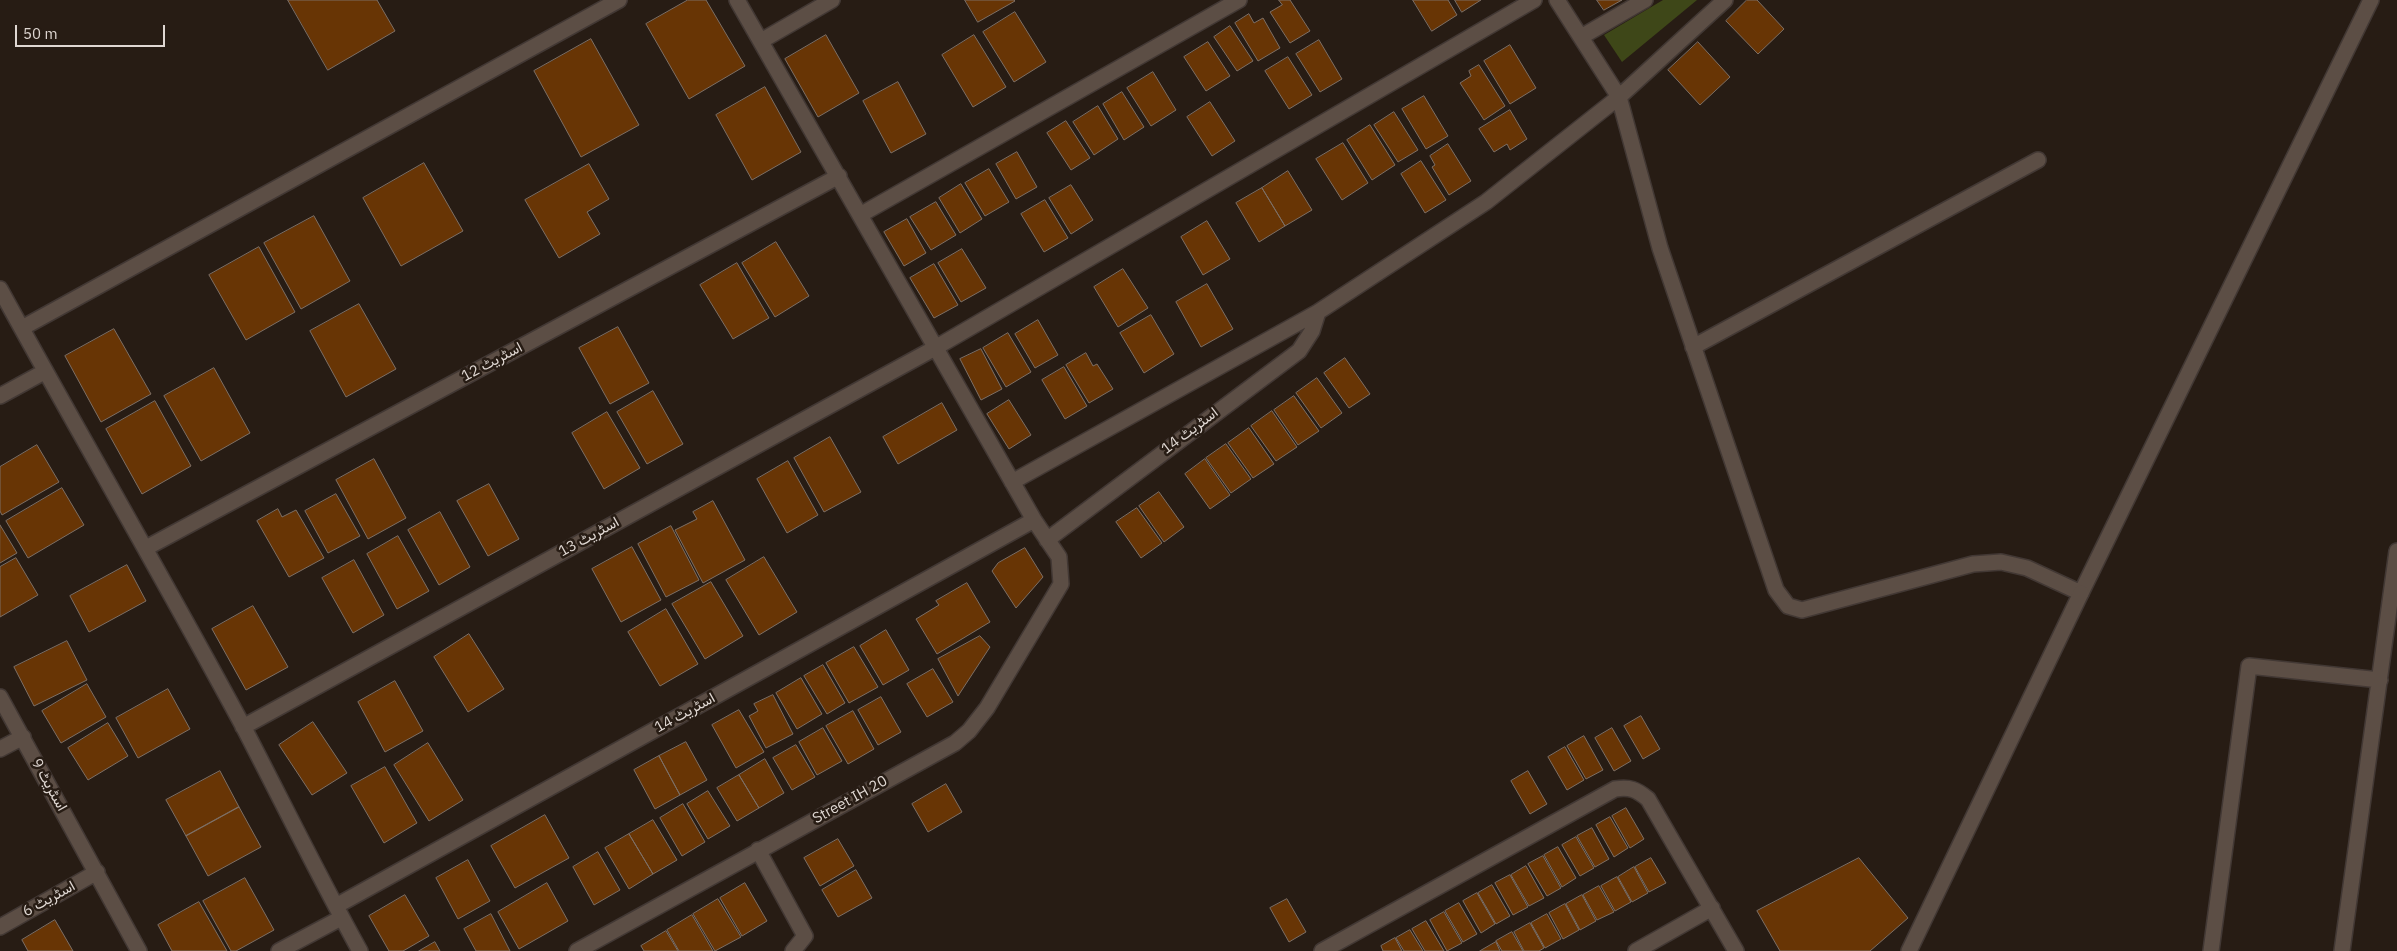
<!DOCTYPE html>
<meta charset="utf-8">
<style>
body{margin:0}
#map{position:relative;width:2397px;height:951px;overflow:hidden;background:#271c14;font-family:"IBM Plex Sans",sans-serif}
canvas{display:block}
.scale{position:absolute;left:15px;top:25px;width:150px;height:22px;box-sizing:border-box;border:2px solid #dfd7d2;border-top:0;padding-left:6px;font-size:15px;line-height:18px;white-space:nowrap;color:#dfd7d2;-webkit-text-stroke:4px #271c14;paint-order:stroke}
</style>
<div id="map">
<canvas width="2397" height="951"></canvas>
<div class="scale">50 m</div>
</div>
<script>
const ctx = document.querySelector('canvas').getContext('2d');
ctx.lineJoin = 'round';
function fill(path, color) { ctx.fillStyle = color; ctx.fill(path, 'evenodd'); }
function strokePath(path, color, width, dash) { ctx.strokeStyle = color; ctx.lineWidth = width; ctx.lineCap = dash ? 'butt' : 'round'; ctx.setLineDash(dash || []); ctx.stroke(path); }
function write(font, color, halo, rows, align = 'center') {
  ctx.font = font + ' "IBM Plex Sans",Vazirmatn,sans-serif'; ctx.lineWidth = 5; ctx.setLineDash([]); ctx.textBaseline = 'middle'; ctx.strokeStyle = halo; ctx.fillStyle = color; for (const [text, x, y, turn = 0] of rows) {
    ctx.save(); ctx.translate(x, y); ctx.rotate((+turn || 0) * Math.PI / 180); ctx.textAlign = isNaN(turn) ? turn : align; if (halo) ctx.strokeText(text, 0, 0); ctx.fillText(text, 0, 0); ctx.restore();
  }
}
const green = new Path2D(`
 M1663,0h34l-75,62 -18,-27z`);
const building = new Path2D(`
 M288,0h89l18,31 -67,39z
 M688,0h18l39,66 -56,33 -43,-75z
 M965,0h49l1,1 -37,21z
 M1279,0h11l20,31 -20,12 -20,-31 12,-7z
 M1413,0h35l9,15 -25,16z
 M1455,0h26l-19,12z
 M1597,0h25l-18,10z
 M1747,0h10l27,29 -26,25 -32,-33z
 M1015,12l31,50 -32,20 -31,-50z
 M1249,14l5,9 9,-5 17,30 -22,13 -23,-38z
 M1230,26l23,35 -16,10 -23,-34z
 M826,35l33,58 -41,24 -33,-58z
 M974,35l32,52 -33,20 -31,-52z
 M591,39l48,86 -58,32 -47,-86z
 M1319,40l23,39 -22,13 -24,-38z
 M1208,42l22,34 -24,15 -22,-34z
 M1698,42l32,35 -30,28 -32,-35z
 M1510,45l26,43 -26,16 -26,-43z
 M1288,57l24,38 -23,14 -24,-38z
 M1479,65l26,41 -21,14 -24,-37 11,-7 -2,-5z
 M1153,72l23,38 -25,16 -24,-38z
 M898,82l28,52 -35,19 -28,-52z
 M765,87l36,65 -49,28 -36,-65z
 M1122,92l22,35 -20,13 -21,-36z
 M1424,96l24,40 -22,13 -24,-40z
 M1210,102l25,39 -23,15 -25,-39z
 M1098,106l20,33 -24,16 -21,-33z
 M1510,110l17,29 -17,11 -3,-6 -13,8 -15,-23z
 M1394,112l24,38 -20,12 -24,-37z
 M1066,121l24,37 -19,12 -24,-37z
 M1370,125l25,40 -23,15 -25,-40z
 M1343,143l25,40 -26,17 -26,-41z
 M1448,144l23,37 -22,14 -17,-28 3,-2 -5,-9z
 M1017,152l20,35 -21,12 -20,-35z
 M1421,161l25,39 -21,13 -24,-39z
 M424,163l39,68 -62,35 -38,-68z
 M589,164l20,35 -22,13 13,22 -41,24 -34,-58z
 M989,169l20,33 -24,14 -20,-33z
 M1288,171l24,39 -27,16 -23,-38z
 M961,184l21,35 -22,14 -21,-35z
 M1071,185l22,35 -22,14 -22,-36z
 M1262,188l23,38 -26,16 -23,-39z
 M1045,200l23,38 -24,14 -23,-38z
 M936,202l20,33 -25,15 -21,-33z
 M314,216l36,65 -49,28 -37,-66z
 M907,219l19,34 -22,13 -20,-34z
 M1207,221l23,38 -27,16 -22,-38z
 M776,242l33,54 -34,21 -33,-54z
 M259,247l36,65 -49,28 -37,-65z
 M962,249l24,39 -25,14 -23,-39z
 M737,263l32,55 -36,21 -33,-54z
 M934,264l24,41 -24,13 -24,-40z
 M1123,269l25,39 -30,19 -24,-40z
 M1207,284l26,45 -32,18 -25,-45z
 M359,304l37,65 -50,28 -36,-66z
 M1151,315l23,39 -30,19 -24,-40z
 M1038,320l20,35 -23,13 -20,-34z
 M618,327l31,56 -39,21 -31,-56z
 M114,329l37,65 -50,28 -36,-66z
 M1008,333l23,39 -25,15 -23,-39z
 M981,349l21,40 -21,11 -21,-41z
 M1086,353l7,13 4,-2 16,25 -24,14 -23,-38z
 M1345,358l25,36 -21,14 -25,-35z
 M1064,367l23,39 -22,13 -23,-39z
 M214,368l36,65 -49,28 -37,-65z
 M1317,378l25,35 -21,15 -25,-35z
 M653,391l30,53 -36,20 -30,-52z
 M1294,396l25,35 -21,14 -24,-35z
 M1009,400l22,35 -22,14 -22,-35z
 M155,401l36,65 -49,28 -36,-65z
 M942,403l15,27 -59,34 -15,-27z
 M1272,411l25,36 -21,14 -25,-35z
 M607,412l33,56 -36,21 -32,-56z
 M1249,428l25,36 -21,14 -25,-35z
 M830,437l31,55 -37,20 -30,-54z
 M1226,444l25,35 -20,14 -25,-35z
 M37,445l22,37 -57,33 -2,-4v-44z
 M374,459l32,59 -38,21 -32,-59z
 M1205,459l25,36 -20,14 -25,-35z
 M788,461l30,54 -31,18 -30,-54z
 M489,484l30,55 -31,17 -31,-55z
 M62,488l22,37 -56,33 -22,-37z
 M1159,492l25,35 -20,15 -25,-36z
 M336,494l24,42 -32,17 -23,-42z
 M713,501l32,59 -42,23 -28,-53 22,-11 -4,-7z
 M1137,508l25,35 -21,15 -25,-36z
 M278,509l4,8 14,-7 28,48 -35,19 -32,-56z
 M440,512l30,55 -31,18 -31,-55z
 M0,525l17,28 -17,10z
 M671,526l28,54 -33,17 -28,-53z
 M398,536l31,55 -32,18 -30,-55z
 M632,547l29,53 -40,22 -29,-53z
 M1025,548l18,29 -27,31 -24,-37 6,-8z
 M764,557l33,55 -38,23 -33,-55z
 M16,558l22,37 -38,22v-50z
 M354,560l30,55 -31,18 -31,-55z
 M127,565l19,36 -57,31 -19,-36z
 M711,582l32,54 -38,23 -33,-55z
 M967,583l23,39 -53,32 -21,-35 23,-14 -3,-4z
 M253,606l35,61 -42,23 -34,-61z
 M666,609l32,55 -38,22 -32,-54z
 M886,630l23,40 -26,15 -23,-39z
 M469,634l35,55 -36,23 -34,-55z
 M980,636l10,11 -32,49 -20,-37z
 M67,641l20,39 -53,26 -20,-39z
 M854,647l24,40 -29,16 -23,-40z
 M823,665l22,38 -18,11 -23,-38z
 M933,669l20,33 -26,15 -20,-33z
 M801,678l21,36 -25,15 -21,-36z
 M395,681l28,50 -38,21 -27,-50z
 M87,684l19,33 -45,26 -19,-32z
 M168,689l22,40 -52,29 -22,-40z
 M773,695l20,39 -27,14 -17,-32 9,-5 -4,-7z
 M881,697l20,35 -23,13 -20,-35z
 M739,710l25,42 -28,16 -24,-43z
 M853,711l21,38 -26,15 -22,-38z
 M1641,716l19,33 -17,10 -19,-33z
 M313,722l34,51 -35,22 -33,-50z
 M108,723l20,33 -40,24 -20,-32z
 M823,728l19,33 -25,14 -18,-33z
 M1612,728l19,33 -17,10 -19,-33z
 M1584,736l19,34 -17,9 -19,-33z
 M686,742l21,38 -27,15 -21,-39z
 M428,743l35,57 -34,21 -35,-56z
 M796,745l19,32 -23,13 -19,-32z
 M1565,747l19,33 -17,10 -19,-33z
 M659,756l21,39 -25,14 -21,-39z
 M765,759l19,34 -25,15 -20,-33z
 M385,767l32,56 -33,20 -33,-57z
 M220,771l19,36 -53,29 -20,-36z
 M1528,771l19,33 -17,10 -19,-33z
 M739,775l20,33 -22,13 -20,-33z
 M946,784l16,28 -34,20 -16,-28z
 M708,791l22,35 -22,13 -21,-35z
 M683,804l22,38 -23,14 -22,-38z
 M239,807l22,40 -53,29 -22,-40z
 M1626,808l18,31 -14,9 -18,-32z
 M545,815l24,43 -54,30 -24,-42z
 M1610,817l18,31 -14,9 -18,-32z
 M653,820l24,40 -24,14 -24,-40z
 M1592,828l17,31 -14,8 -18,-31z
 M629,834l24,40 -24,15 -24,-41z
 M1576,837l18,31 -14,8 -18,-31z
 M838,839l16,27 -34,20 -16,-28z
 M1558,847l18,31 -14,9 -18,-32z
 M598,852l22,38 -26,15 -21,-38z
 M1543,856l18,32 -14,8 -19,-32z
 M1651,858l15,25 -17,9 -14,-25z
 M1859,858l49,60 -38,33h-90l-23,-40z
 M468,860l22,41 -32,18 -22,-41z
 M1526,866l18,32 -15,8 -18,-31z
 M1634,867l14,26 -16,9 -14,-25z
 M856,870l16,28 -34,19 -16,-27z
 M1510,875l18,32 -15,8 -18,-32z
 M1617,877l14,25 -16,9 -14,-25z
 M245,878l29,52 -38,21h-5l-28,-50z
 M547,883l21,38 -49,28 -21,-37z
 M745,883l22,38 -25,15 -22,-38z
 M1492,885l18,31 -14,8 -18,-31z
 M1599,886l15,26 -17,8 -14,-25z
 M1477,893l18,31 -14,9 -18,-32z
 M405,895l24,41 -26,15h-14l-20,-35z
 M1582,895l14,26 -16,9 -14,-26z
 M718,899l23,38 -26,14 -22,-37z
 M1287,899l19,33 -17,10 -19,-34z
 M199,902l28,49h-55l-14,-26z
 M1459,903l18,31 -14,8 -18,-31z
 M1565,904l14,26 -16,9 -14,-26z
 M1444,912l18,31 -15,8 -17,-31z
 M491,914l19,37h-34l-12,-22z
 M1547,914l14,25 -16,9 -14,-25z
 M692,915l21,36h-34l-12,-21z
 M55,920l18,31h-45l-6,-11z
 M1426,921l18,30h-19l-13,-22z
 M1530,923l14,25 -5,3h-15l-10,-19z
 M1410,930l13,21h-19l-8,-13z
 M666,931l12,20h-34l-3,-5z
 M1512,932l11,19h-21l-6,-10z
 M1395,938l7,13h-19l-2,-5z
 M435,942l5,9h-21z
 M1496,942l4,9h-20z`);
const street = new Path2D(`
 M1557,0l62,97 41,151 116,342 12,16 14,4 171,-46 28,-2 26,6 54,25 290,-593
 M1581,37l64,-37
 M761,41l71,-41
 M860,215l379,-215
 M0,289c80,146 164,290 243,437 39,75 76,151 117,225
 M22,328l597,-328
 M1693,347l345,-187
 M0,396l44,-24
 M1012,482l306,-170 168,-110 133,-105 106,-97
 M1047,540l252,-189 13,-20 6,-19
 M146,548l693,-372
 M0,697l139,254
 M243,727l692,-379 599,-348
 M0,749l23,-12
 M758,850l47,86 -12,15
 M336,906l698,-386
 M0,927l97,-55
 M279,951l62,-33
 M577,951l378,-208 14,-12 18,-23 74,-124 -2,-27 -25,-37 -297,-520
 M1322,951l293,-162c15,-2 21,0 33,10l88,152
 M1636,951l76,-43
 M2211,951l38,-285 131,14
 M2342,951l55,-400`);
const secondary = new Path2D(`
 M1909,951l172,-358`);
const streetNames = [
 ["اسٹریٹ 12",492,362,-28],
 ["اسٹریٹ 14",1190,431,-37],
 ["اسٹریٹ 13",589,537,-29],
 ["اسٹریٹ 14",685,713,-29],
 ["اسٹریٹ 9",49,785,61],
 ["Street IH 20",850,800,-29],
 ["اسٹریٹ 6",49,899,-29]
];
fill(green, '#3e4718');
fill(building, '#683505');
strokePath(building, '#7d6f65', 1);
strokePath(street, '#423834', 18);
strokePath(secondary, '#423834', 18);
strokePath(street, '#5c4e45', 15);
strokePath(secondary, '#5c4e45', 15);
write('15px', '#dfd7d2', '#271c14', streetNames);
</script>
